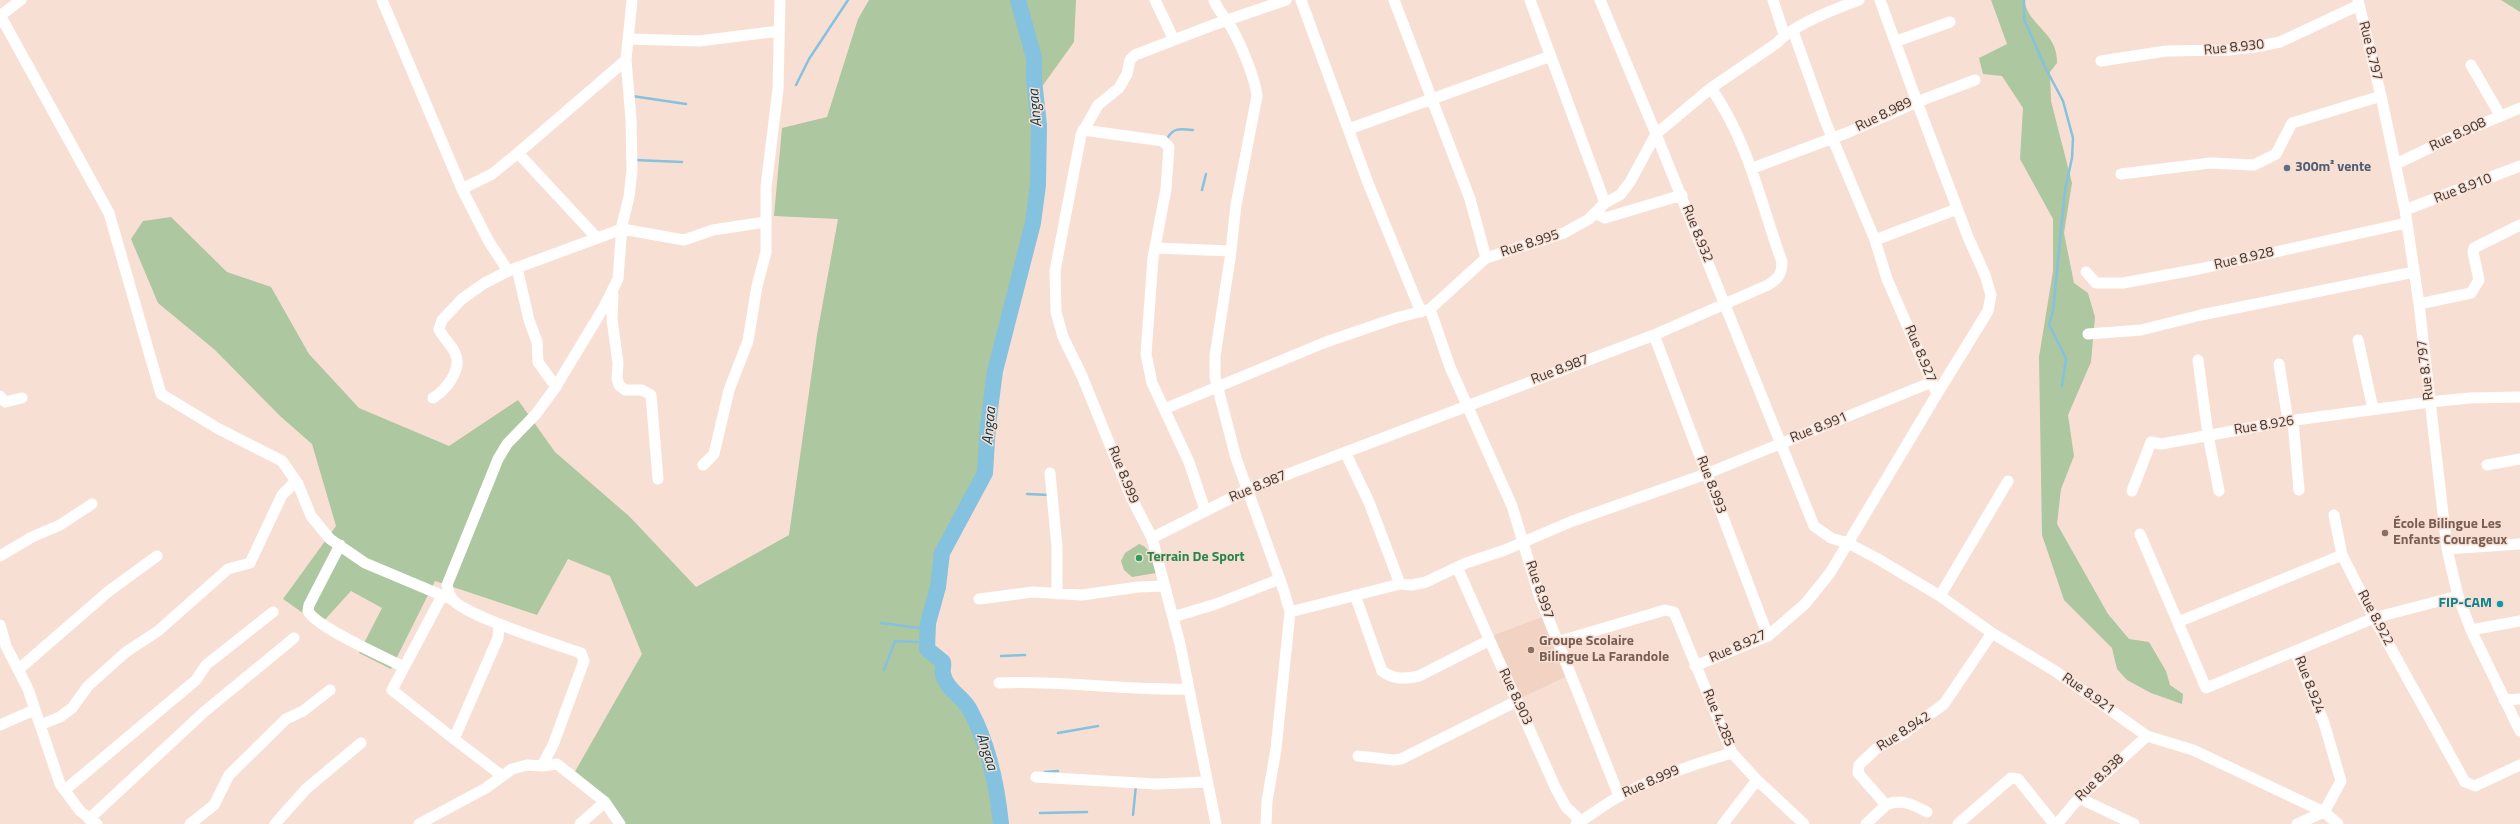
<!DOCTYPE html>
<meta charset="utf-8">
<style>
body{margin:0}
canvas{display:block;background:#f8dfd3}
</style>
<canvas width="2520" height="824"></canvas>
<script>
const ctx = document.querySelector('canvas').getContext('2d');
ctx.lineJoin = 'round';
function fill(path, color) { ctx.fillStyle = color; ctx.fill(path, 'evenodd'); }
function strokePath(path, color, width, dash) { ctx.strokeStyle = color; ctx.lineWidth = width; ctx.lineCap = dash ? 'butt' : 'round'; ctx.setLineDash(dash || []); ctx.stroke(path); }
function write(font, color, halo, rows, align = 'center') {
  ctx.font = font + ' "Titillium Web",sans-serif'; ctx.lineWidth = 3; ctx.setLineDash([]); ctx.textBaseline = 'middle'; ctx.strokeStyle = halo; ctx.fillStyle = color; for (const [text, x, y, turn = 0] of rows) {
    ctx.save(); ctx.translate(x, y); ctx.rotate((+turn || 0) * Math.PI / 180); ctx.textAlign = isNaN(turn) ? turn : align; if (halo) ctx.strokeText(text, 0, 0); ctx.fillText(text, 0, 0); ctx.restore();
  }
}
const built = new Path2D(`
 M1542,617l23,60 -46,22 -30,-62z`);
const green = new Path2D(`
 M869,0h207l-2,42 -38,53 4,45 -2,45 -5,38 -38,148 -7,54 -3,48 -43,80 -4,34 -10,36 -1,26 16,13c1,4 -1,8 0,12 4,17 20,22 27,36 19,35 27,75 31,114h-382l-46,-49 69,-121 -32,-78 -42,-17 -31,56 -102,-34 -44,88 -32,-16 23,-45 -31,-17 -31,34 -37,-26 53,-73 -24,-82 -32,-28 -65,-66 -57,-47 -27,-64 12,-18 28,-4 56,55 44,15 38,67 50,54 90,38 69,-46 37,52 75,65 66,70 93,-52 28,-200 21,-116 -64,-3 8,-88 45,-11 31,-98z
 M1991,0h33c5,27 34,32 33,63l-7,9 1,29 21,82 -8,50 10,50 14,10 7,24 -4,45 -23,53 6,41 -13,33 -4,35 51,90 21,25 20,3 17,29 4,14 13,9 -1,10 -31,-11 -24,-13 -10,-11 -5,-21 -48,-48 -22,-65 -3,-178 14,-86v-52l-33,-60 3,-51 -21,-32 -19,-2 -4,-16 28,-14z
 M2501,0h19v12z
 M1139,544c12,3 15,19 17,29l-24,4 -8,-7 -3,-9 4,-8z`);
const stream = new Path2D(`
 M2024,0v19l21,48 18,34 10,37 -1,20 -7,32 -12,121 -4,14 17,33 -4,28
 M796,85l13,-26 39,-59
 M632,96l54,8
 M1167,139c6,-12 14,-10 26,-9
 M635,160l47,2
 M1202,190l4,-16
 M1027,494l22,1
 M881,623l39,5
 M1001,656l24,-1
 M884,670l11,-29 23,1
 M1058,733l40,-7
 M1045,772l13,-1
 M1040,813l47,-1
 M1133,815l3,-30`);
const river = new Path2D(`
 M1001,824c-4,-39 -12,-79 -31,-114 -7,-14 -23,-19 -27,-36 -1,-4 1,-8 0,-12l-16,-13 1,-26 10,-36 4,-34 43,-80 3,-48 7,-54 38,-148 5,-38 1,-60 -5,-45v-22l-16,-58`);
const street = new Path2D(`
 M382,0l80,189 26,51 20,31 114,-42 62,11 29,-10 52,-8
 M1155,0l19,40
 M1214,0c3,9 8,13 13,21 11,15 28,56 30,75l-21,109 -6,54 -15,97v21l21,81 48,133 6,21 110,-28 12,1 14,-3 40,-19 39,-13 65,-28 136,-48 226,-92
 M1301,0l67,183 53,129
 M1394,0l76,199 16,59 78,-25 25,-14 16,-16 15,-8 10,-13 26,-48 -56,-134
 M1530,0l75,203
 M1773,0l11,34
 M1859,0c-22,8 -68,26 -82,43l-66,45 -55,46 158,392 17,12 17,5 30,16 62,37 52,37 63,38 92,65 46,14 131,62 14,12
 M2358,0l23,96 24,114 14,94 28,245 11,47 13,34 49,101
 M0,15l109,198 52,181 56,34 65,33 16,23 13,32 19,23 35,24 88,37
 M0,16l21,-16
 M628,39l71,2 80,-10
 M1897,41l53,-19
 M2101,61l65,-10 63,-1 26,-3 25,-5 79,-37
 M2471,65l29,50
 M1349,129l202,-73
 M1083,130l80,11 6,6 -3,42 -13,69 -7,96 6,29 37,79 16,48
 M518,153l108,-93
 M2396,164l69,-33 55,-23
 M1753,168l96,-36 68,-30 -37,-102
 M2121,174l89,-11 44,2 22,-11 16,-31 89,-27
 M462,189l30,-15 26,-21 79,85
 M2405,210l115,-44
 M1595,213l10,5 77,-23
 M1875,240l82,-31
 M1155,248l76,3
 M517,268l12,52 8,22 1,20 18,25
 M2086,272l10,11h27l76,-14 207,-46
 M613,295l-1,24 6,44 -1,15 2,7 6,5h17l9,5 7,84
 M2419,304l52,-11 8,-13 -6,-28 1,-4 46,-23
 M1430,309l20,58 62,139 27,89 80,201
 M2088,334l53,-4 60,-15 213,-43
 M1654,335l114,301
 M2358,340l15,69
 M2198,360l10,75 11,56
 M2279,364l9,57
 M1937,394l51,-83 3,-16 -6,-20 -17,-38 -51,-135 58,-22
 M0,396l5,6 17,-4
 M433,398c13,-8 30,-29 22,-45 -4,-9 -12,-15 -16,-24l3,-9 20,-21 21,-15 25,-13
 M1164,409l162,-67 70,-24 34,-9 56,-51
 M2293,421l6,69
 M1345,452l24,50 31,82
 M703,465l11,-11 15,-64 19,-49 9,-55 9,-34v-65l12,-98 2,-89
 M2487,465l33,-6
 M1050,473l7,74v47
 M2132,491l19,-49 10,2 127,-23 142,-19 40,-4 50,-1
 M2334,515l8,40 32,63 91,164 10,4 45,-21
 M2140,534l66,154 89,-37
 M1152,538l97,-49 405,-154 114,-50c10,-6 14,-11 14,-23 -22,-61 -33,-119 -71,-174
 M340,545l-31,60 -1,6c8,16 76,46 96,56
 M2447,549l73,-5
 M0,556l32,-19 28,-12 32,-21
 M1457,567l99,222 10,18 15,14
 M1355,595l27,76c12,9 22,8 37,5l69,-35
 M442,596l-50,94 62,49 44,-101 1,-14
 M1940,596l68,-115
 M979,599l54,-7 49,3 56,-8 27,-1
 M1173,617l43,-13 64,-25
 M2178,622l164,-67
 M0,625l6,21 22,43 32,95 20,27 17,13
 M2471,630l49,-9
 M1557,642l108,-32 9,2 58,141 25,27 47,44
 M1695,666l73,-30 37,-32 25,-31 107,-179 -50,-115 -12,-39 -49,-117 -33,-92
 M19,669l90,-78 48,-35
 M999,683c63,-3 126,8 190,6
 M2504,700l16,-1
 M0,725l34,-15
 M40,725l20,-8 12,-9 16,-22 38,-34 32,-21 70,-62 22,-6 32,-68 13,-13
 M454,739l47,36
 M1358,756l36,4 7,-1 116,-58
 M542,766l15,-2 48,38 15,22
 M1036,777l120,7 50,-2
 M65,790l131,-110 10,-15 67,-53
 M2079,798l55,26
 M1886,805c15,-7 28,0 41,7
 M89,819l115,-107 90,-74
 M190,824l24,-19 15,-30 57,-56 17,-8 27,-21
 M275,824l31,-35 55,-46
 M419,824l67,-36 26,-19 15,-4 15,1 11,-21 31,-84 -3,-8c-26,-9 -113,-36 -128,-53 -3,-4 -5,-10 -6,-15l51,-126 9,-15 29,-30 19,-26 49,-81 14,-28 4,-54 7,-28 3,-27 -1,-51 -5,-59 6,-60
 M580,824l25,-22
 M1216,824l-36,-180 -28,-106 -21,-41 -49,-121 -19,-39 -7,-25 -1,-41 26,-136 17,-30 21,-17 8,-14 3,-14 5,-5 78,-30 73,-25
 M1266,824l1,-23 9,-52 14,-137
 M1576,824c15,-9 29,-20 44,-28 35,-19 74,-32 112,-43
 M1723,824l34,-44
 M1866,824l20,-19 -28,-32 1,-8 17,-16 27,-15 41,-30 48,-71
 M1958,824l53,-46 7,1 36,45
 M2057,824l22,-26 68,-62
 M2297,824l27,-12 17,-31 -17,-58 -29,-72 79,-33 84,-22`);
const markers = [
 [2287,168,4,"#5c6f8a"],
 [2385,533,4,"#8d6e63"],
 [1139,558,4,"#2e9e5b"],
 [2500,604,4,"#0f9aa8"],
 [1531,650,4,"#8d6e63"]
];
const streetNames = [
 ["Rue 8.930",2234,48,-6],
 ["Rue 8.797",2370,51,76],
 ["Rue 8.989",1884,115,-26],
 ["Rue 8.908",2458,135,-25],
 ["Rue 8.910",2463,189,-21],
 ["Rue 8.932",1697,234,68],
 ["Rue 8.995",1530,244,-18],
 ["Rue 8.928",2244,259,-13],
 ["Rue 8.927",1920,354,67],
 ["Rue 8.987",1560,370,-21],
 ["Rue 8.797",2426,370,-97],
 ["Rue 8.926",2264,426,-9],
 ["Rue 8.991",1819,428,-22],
 ["Rue 8.999",1123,475,68],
 ["Rue 8.993",1711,485,69],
 ["Rue 8.987",1258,487,-23],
 ["Rue 8.997",1539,590,71],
 ["Rue 8.922",2375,618,62],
 ["Rue 8.927",1738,647,-24],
 ["Rue 8.924",2309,685,69],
 ["Rue 8.921",2088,694,35],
 ["Rue 8.903",1515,697,65],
 ["Rue 4.285",1718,718,67],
 ["Rue 8.942",1904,732,-33],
 ["Rue 8.938",2100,778,-44],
 ["Rue 8.999",1651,782,-24]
];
const serviceNames = [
 ["300m² vente",2295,168]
];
const educationNames = [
 ["École Bilingue Les",2393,525],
 ["Enfants Courageux",2393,541],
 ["Groupe Scolaire",1539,642],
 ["Bilingue La Farandole",1539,658]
];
const leisureNames = [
 ["Terrain De Sport",1147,558]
];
const cultureNames = [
 ["FIP-CAM",2492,604]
];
const waterNames = [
 ["Angaa",1036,108,-95],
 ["Angaa",990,426,-85],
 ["Angaa",986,752,72]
];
fill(built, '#f2d2c3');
fill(green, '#adc7a0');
strokePath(stream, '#85c2df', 2.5);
strokePath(river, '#85c2df', 16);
strokePath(street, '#fff', 11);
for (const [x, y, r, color] of markers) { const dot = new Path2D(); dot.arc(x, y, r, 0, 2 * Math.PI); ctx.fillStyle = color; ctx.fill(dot); strokePath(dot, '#f8dfd3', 1.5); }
write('14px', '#413732', '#f8dfd3', streetNames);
write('bold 14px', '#4e5e75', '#f8dfd3', serviceNames, 'left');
write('bold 14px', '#785e54', '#f8dfd3', educationNames, 'left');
write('bold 14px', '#27864d', '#f8dfd3', leisureNames, 'left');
write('bold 14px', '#0d838f', '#f8dfd3', cultureNames, 'right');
write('italic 15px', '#02394e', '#f8dfd3', waterNames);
</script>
